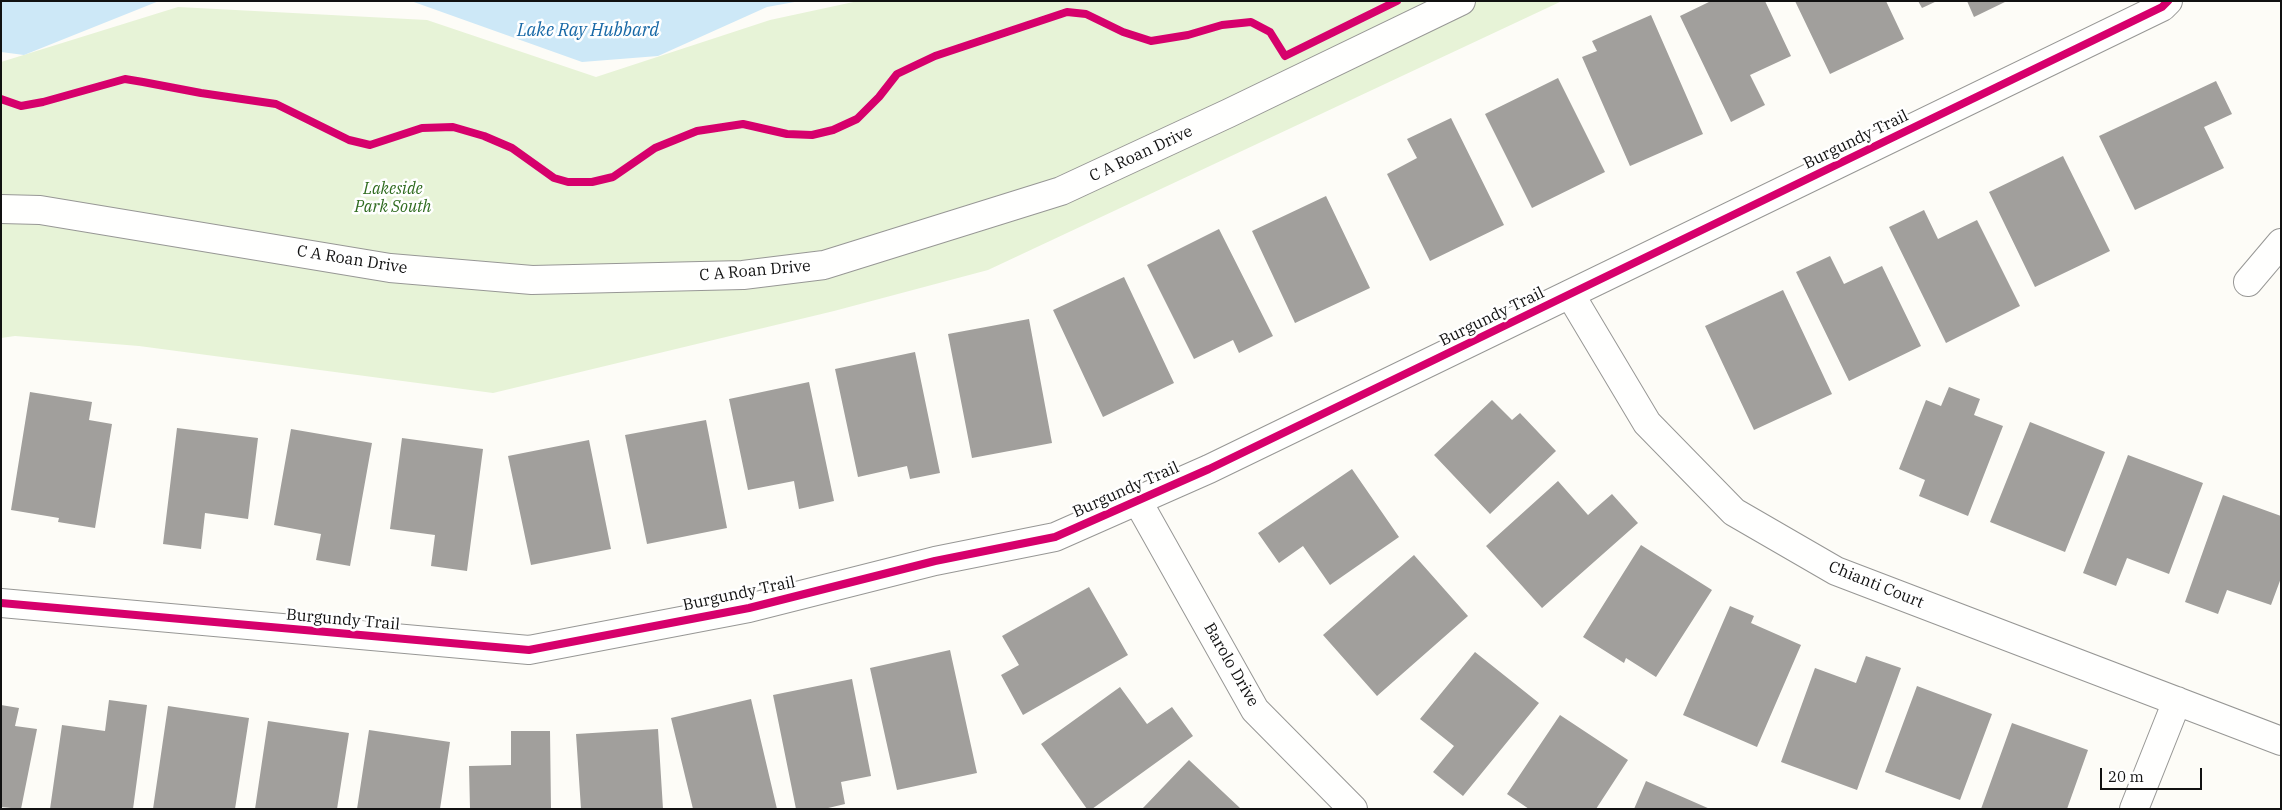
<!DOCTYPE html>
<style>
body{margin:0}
#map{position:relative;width:2282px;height:810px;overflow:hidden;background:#fdfcf7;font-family:"IBM Plex Serif",serif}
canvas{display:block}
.frame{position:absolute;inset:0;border:2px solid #111;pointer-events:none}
.scale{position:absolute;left:2100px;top:768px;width:102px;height:22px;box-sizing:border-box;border:2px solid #111;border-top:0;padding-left:6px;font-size:15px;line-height:18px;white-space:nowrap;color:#111;-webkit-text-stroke:4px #fff;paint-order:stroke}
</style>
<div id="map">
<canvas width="2282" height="810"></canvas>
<div class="frame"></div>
<div class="scale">20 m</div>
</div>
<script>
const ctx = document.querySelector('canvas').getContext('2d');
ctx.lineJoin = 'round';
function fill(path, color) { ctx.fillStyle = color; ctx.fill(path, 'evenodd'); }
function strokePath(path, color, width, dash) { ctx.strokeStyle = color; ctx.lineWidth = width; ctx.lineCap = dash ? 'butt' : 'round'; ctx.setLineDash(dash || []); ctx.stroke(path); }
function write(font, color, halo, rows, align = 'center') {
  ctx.font = font + ' "IBM Plex Serif",serif'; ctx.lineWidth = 5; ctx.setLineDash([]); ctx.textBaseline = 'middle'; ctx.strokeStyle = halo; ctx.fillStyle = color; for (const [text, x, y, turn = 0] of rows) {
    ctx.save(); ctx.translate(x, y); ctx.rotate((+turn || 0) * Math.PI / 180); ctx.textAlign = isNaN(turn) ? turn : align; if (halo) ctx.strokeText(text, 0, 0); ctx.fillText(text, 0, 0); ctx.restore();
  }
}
const green = new Path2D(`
 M858,1h704l-574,269 -154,41 -341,82 -354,-47 -124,-10 -14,2v-276l177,-55 249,13 169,57 174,-57z`);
const water = new Path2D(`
 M1,1h158l-135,54 -23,-3z
 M411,1h389l-33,6 -109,49 -76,6z`);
const building = new Path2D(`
 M1711,1h54l26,55 -41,19 15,30 -34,17 -51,-106z
 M1795,1h91l18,38 -74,35z
 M1918,1h19l-15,7z
 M1967,1h40l-33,16z
 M1651,15l52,119 -73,32 -48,-109 15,-6 -5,-10z
 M1558,78l47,94 -73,36 -47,-94z
 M2216,81l16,33 -28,13 20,41 -89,42 -36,-74z
 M1451,118l53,107 -74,36 -43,-87 30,-16 -10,-19z
 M2063,156l47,95 -75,36 -46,-95z
 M1326,196l44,92 -75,35 -43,-92z
 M1924,210l14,29 39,-19 43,86 -74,37 -57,-116z
 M1219,229l54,107 -34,17 -6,-13 -39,19 -47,-94z
 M1830,256l14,28 38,-18 39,80 -72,35 -53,-109z
 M1124,277l50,106 -71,34 -50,-107z
 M1783,290l49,104 -78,36 -49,-104z
 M1029,319l23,124 -80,15 -24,-124z
 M915,352l25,121 -30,6 -3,-13 -49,11 -23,-108z
 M809,382l25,119 -35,8 -5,-28 -46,9 -19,-91z
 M1949,387l31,12 -6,16 29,11 -35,90 -49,-20 6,-16 -26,-11 27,-69 15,6z
 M30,392l62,10 -3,18 23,4 -17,104 -37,-6 1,-4 -48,-8z
 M1492,400l20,20 8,-7 36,38 -66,63 -56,-59z
 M706,420l21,108 -80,16 -22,-109z
 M2030,422l75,30 -40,100 -75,-30z
 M177,428l81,10 -10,81 -43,-6 -4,36 -38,-5z
 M291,429l81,14 -22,123 -34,-6 5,-26 -47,-9z
 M402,438l81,11 -16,122 -36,-5 4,-31 -45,-6z
 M589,440l22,109 -80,16 -23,-109z
 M2128,455l75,28 -34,91 -42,-16 -11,28 -33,-13z
 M1352,469l47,68 -69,48 -27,-39 -24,17 -21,-30z
 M1558,481l30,34 24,-21 26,29 -96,85 -56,-62z
 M2223,495l58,21v62l-10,27 -44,-15 -9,24 -33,-12z
 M1641,545l71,45 -56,87 -30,-19 -2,5 -41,-26z
 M1414,555l54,61 -91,80 -54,-61z
 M1089,587l39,68 -105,60 -22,-40 18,-10 -17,-29z
 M1730,606l24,10 -3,7 50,22 -44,102 -74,-32z
 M950,650l27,123 -80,17 -27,-122z
 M1475,652l64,51 -76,93 -30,-24 21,-26 -34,-27z
 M1866,656l35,12 -44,122 -76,-28 34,-94 41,15z
 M852,679l19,97 -30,6 4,22 -21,5h-28l-23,-114z
 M1917,686l75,28 -32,86 -75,-28z
 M1120,687l27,37 25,-17 21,29 -101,73h-5l-46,-65z
 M751,699l26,110h-84l-22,-91z
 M109,700l38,5 -14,104h-83l12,-84 43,6z
 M1,705l18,3 -4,18 22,3 -16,80 -20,-2z
 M168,706l81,12 -14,91h-82z
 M1560,715l68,45 -32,49h-67l-22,-15z
 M268,721l81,12 -12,76h-82z
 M2012,723l76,27 -21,59h-86z
 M658,729l5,80h-82l-5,-75z
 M369,730l81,12 -10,67h-83z
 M511,731h39l1,78h-81l-1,-43 42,-1z
 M1189,760l52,49h-99z
 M1646,781l64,28h-76z`);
const minor = new Path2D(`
 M1,209l39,1 350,58 142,12 211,-5 81,-10 237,-74 168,-78 232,-112
 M2248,282l33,-39
 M1570,294l77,129 87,89 102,59 445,170
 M1137,500l118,210 98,99
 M1,603l528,47 220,-42 186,-47 120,-24 154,-68 953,-462 6,-6
 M2134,809l43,-108`);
const cycleway = new Path2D(`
 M1,99l20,7 22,-4 82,-23 18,3 58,11 75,11 73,36 21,5 52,-17 31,-1 31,9 28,12 42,30 14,4h24l21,-5 42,-29 42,-17 46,-7 44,10 25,1 21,-5 24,-11 22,-22 18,-23 38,-18 132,-44 19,2 37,18 28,9 37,-6 34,-10 29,-3 19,10 15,24 112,-55
 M1,603l528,47 220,-42 186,-47 120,-24 154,-68 953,-462 6,-6`);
const streetNames = [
 ["Burgundy Trail",1856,140,-26],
 ["C A Roan Drive",1141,154,-25],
 ["C A Roan Drive",352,260,9],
 ["C A Roan Drive",755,271,-5],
 ["Burgundy Trail",1492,317,-26],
 ["Burgundy Trail",1126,490,-24],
 ["Chianti Court",1876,585,22],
 ["Burgundy Trail",739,594,-12],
 ["Burgundy Trail",343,620,5],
 ["Barolo Drive",1231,665,60]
];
const parkNames = [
 ["Lakeside",393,189],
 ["Park South",393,207]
];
const waterNames = [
 ["Lake Ray Hubbard",588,31]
];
fill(green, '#e7f3d7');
fill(water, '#cde8f7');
fill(building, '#a19f9c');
strokePath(minor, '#979795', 30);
strokePath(minor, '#fffffe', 28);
strokePath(cycleway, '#d6006c', 8);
write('16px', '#111', '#fff', streetNames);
write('italic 16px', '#2f6b1f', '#fff', parkNames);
write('italic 18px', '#1768a6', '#fff', waterNames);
</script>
